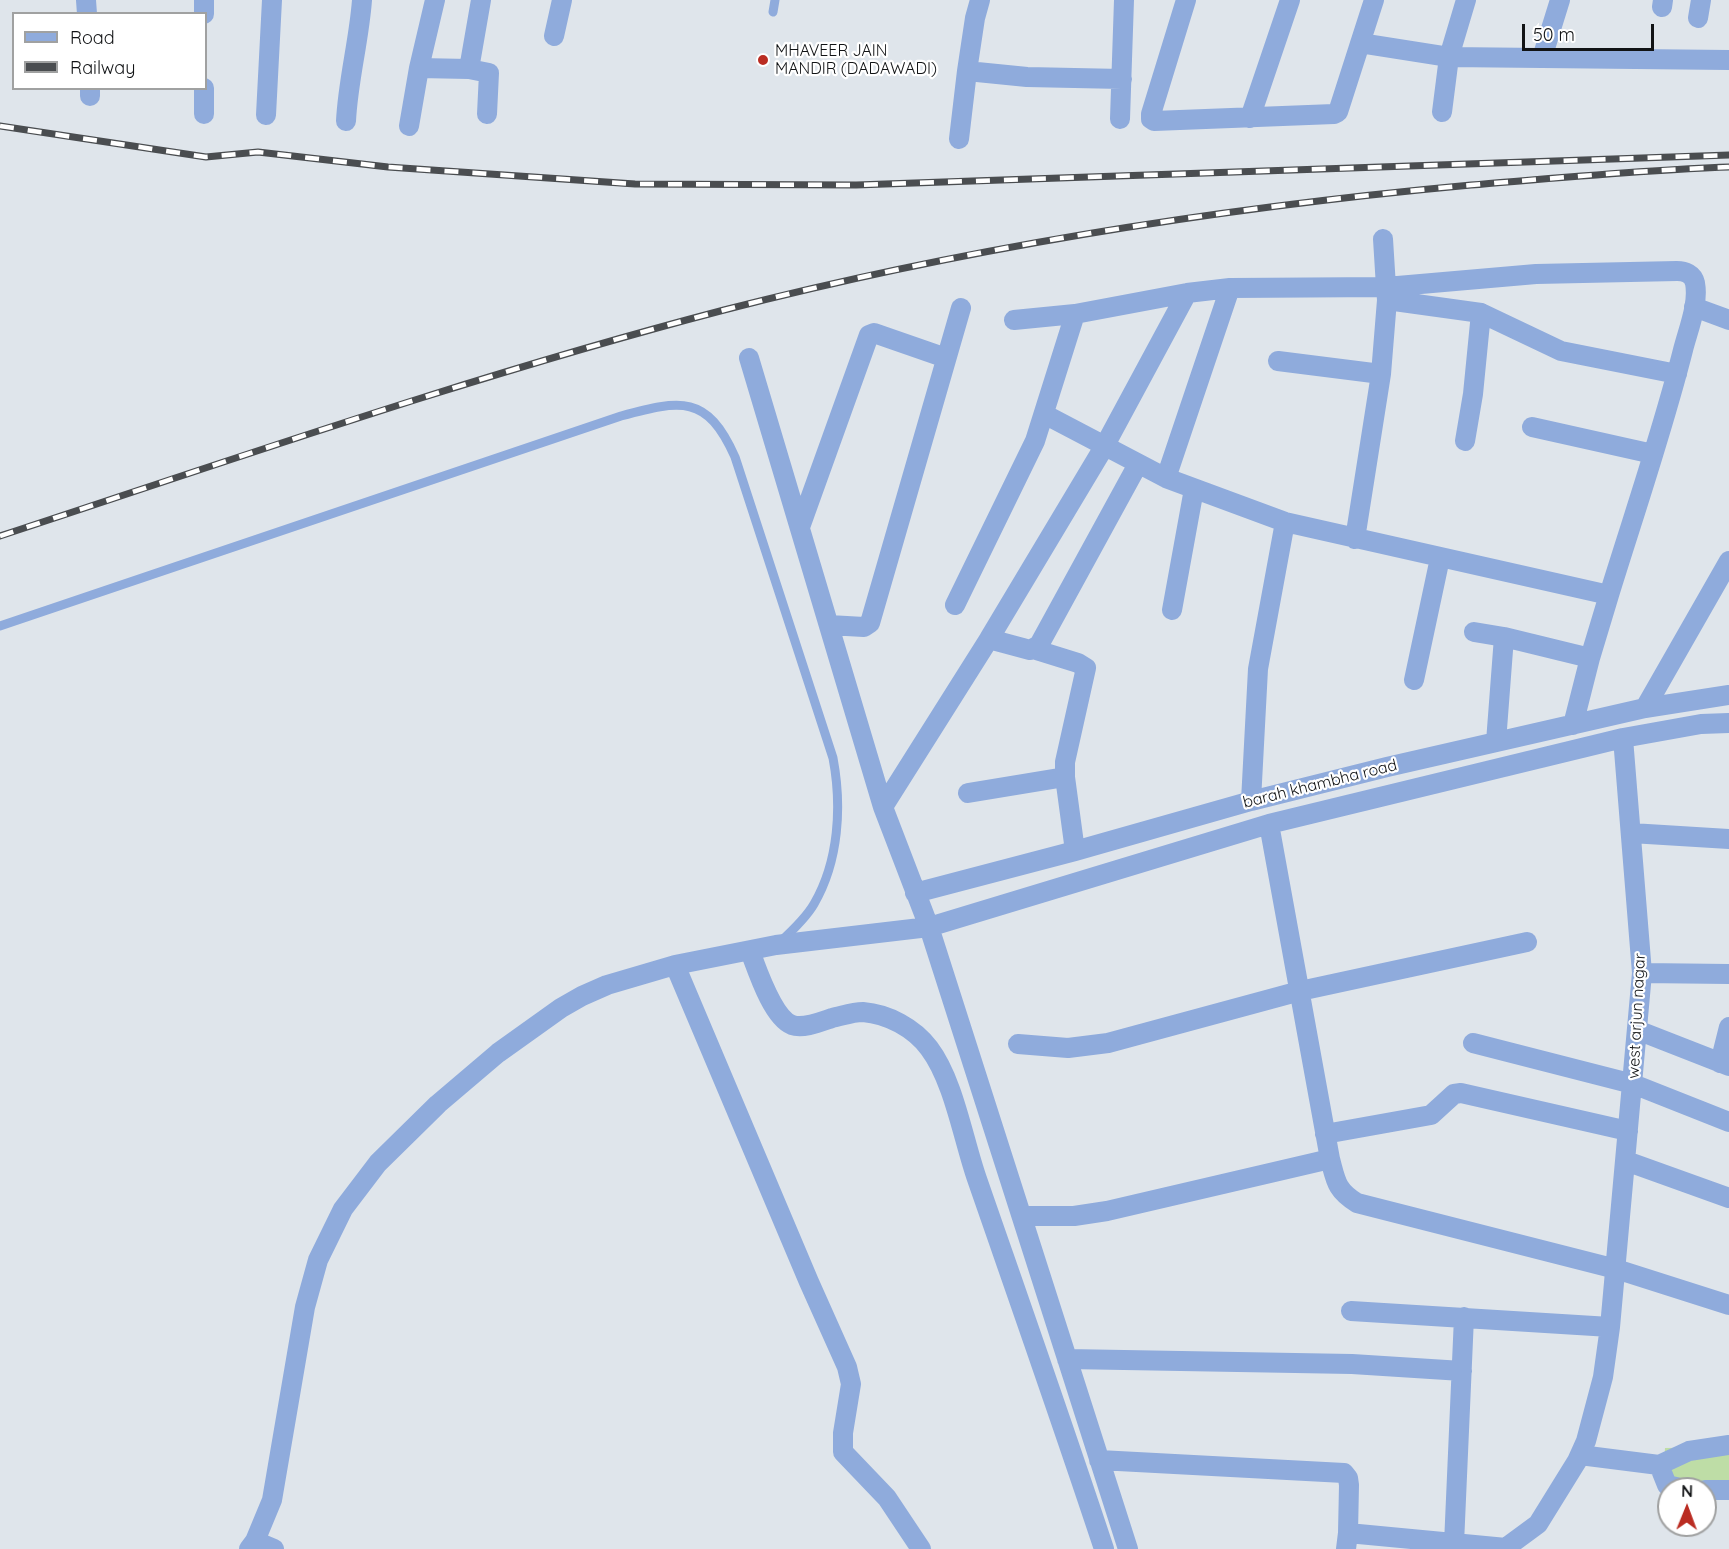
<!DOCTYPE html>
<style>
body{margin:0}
#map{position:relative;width:1729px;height:1549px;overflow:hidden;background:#dfe5eb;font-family:Quicksand,sans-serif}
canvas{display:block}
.legend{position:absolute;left:12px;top:12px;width:195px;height:78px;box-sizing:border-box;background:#fff;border:2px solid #a0a1a1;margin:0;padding:8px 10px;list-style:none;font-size:18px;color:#111315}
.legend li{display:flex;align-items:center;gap:12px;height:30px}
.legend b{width:30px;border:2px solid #a0a1a1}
.north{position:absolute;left:1657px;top:1477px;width:60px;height:60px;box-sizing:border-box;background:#fff;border:2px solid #a0a1a1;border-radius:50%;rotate:1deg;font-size:16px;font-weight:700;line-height:24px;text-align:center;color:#111315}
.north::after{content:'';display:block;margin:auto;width:21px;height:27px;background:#ba2c22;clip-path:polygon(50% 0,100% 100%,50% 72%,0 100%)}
.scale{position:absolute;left:1522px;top:24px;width:132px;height:27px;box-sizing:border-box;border:3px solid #111315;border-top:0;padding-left:8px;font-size:18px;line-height:21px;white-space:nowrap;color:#111315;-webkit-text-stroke:4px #fff;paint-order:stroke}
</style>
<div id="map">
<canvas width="1729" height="1549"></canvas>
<ul class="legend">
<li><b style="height:8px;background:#8fabdc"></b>Road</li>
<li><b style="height:8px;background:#4a4d50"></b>Railway</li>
</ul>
<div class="north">N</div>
<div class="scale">50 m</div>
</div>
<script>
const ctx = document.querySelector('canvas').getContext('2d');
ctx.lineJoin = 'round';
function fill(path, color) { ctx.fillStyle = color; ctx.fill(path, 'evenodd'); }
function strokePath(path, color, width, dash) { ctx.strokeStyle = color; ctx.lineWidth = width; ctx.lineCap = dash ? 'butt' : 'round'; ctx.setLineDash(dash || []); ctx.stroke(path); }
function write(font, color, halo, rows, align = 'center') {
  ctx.font = font + ' Quicksand,sans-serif'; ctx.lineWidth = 4.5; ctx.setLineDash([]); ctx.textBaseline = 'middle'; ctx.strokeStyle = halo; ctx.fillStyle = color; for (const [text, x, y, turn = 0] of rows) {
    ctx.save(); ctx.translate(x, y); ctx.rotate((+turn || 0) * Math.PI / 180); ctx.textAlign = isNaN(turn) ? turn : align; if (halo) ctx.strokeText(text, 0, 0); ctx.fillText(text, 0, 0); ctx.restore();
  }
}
const green = new Path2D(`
 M1729,1447v47l-24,-5h-36v5h-7l3,-46z`);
const lane = new Path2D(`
 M773,12l2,-12
 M0,626l621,-210c60,-16 86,-22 114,41l98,301c9,48 6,103 -19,146 -8,14 -22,27 -34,38`);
const street = new Path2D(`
 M86,0l1,14
 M204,0v14
 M980,0l-5,18 -8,53 60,6 95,2
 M1186,0l-35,114v5l3,2 180,-7 4,-2 36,-112
 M1662,7l1,-7
 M1698,18l3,-18
 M554,36l8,-36
 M1360,43l89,14 280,3
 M1542,58l18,-58
 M419,68l50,1 20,4 -2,41
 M469,69l12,-69
 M90,88v8
 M204,88v26
 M1442,112l7,-55 17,-57
 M266,115l6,-115
 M1250,118l40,-118
 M1120,119l4,-119
 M346,121c2,-41 13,-80 16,-121
 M409,126l10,-58 16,-68
 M959,139l8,-68
 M1383,239l3,48 150,-13 141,-3c8,0 16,3 18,12 4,21 -7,47 -12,67 -21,83 -49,164 -74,245
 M1230,288l-64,190 119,44 324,73 -19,63 -17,67
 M1187,293l43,-5 156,-1 1,13 -6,74 -26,165
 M1387,300l94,13 80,38 116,23
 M1694,307l35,13
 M1014,320l61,-6
 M749,358l134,449 46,120 199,622
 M1278,361l103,13
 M1044,414l122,64
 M1532,427l121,27
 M1465,441l8,-47 8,-81
 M800,527l69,-192 5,-2 72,25
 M1172,610l22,-121
 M829,625l35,2 6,-4 91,-315
 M1474,632l30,5 86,21
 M989,639l41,11 9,-5 99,-181
 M1033,649l45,14 8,5 -21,94v15l10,74
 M1414,680l26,-122
 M1645,708l84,-147
 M1496,742l8,-105
 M968,793l97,-16
 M1251,801l7,-132 27,-147
 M883,807l106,-168 115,-192 83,-154 -112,21 -40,127 -80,164
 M1269,824l61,335c6,22 6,31 27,44l259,66 113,36
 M1631,833l98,6
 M915,893l160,-42 176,-50 136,-34 258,-59 84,-13
 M750,951c7,18 22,66 42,74 11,4 28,-3 40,-7 10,-2 20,-6 31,-6 25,2 51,16 66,36 25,33 34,91 48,131 43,124 86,246 127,370
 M675,965l134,317 38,85 4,17 -8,49v19l44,46 34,51
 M1642,973l87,1
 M1637,1030l92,36
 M1473,1043l160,41 96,38
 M1018,1044l50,4 40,-5 192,-52 227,-49
 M1720,1063l9,-36
 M1325,1134l106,-19 23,-21 7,-1 167,38
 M1626,1161l103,37
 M1022,1216h52l33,-5 223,-52
 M1351,1311l259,16
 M1067,1359l285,5 110,7
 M1580,1455l79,10 30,-14 40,-6
 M1099,1460l245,13 4,5 1,7 -1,48
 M1659,1465l8,20 18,4
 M1705,1490h24
 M255,1541l19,8
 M1454,1544l10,-227
 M249,1549l6,-8 17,-41 33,-193 13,-47 25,-51 35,-46 60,-59 60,-51 63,-45 21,-12 25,-11 68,-20 101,-20 153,-18 340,-103 354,-86 78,-14 28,-1
 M1346,1549l2,-16 158,15
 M1504,1549l34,-25 39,-63 9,-20 17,-64 7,-50 32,-354 -19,-235`);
const rail = new Path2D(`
 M0,126l206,31 52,-5 130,15 247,17 221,1 873,-30
 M0,536c240,-79 479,-162 724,-226 245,-63 495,-102 747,-125 86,-7 172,-15 258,-18`);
const markers = [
 [763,60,6,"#ba2c22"]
];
const poiNames = [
 ["MHAVEER JAIN",775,51],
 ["MANDIR (DADAWADI)",775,69]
];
const streetNames = [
 ["barah khambha road",1320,784,-14],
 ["west arjun nagar",1637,1016,-87]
];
fill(green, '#bedda6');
strokePath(lane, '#8fabdc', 9);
strokePath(street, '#8fabdc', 20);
strokePath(rail, '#4a4d50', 7);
strokePath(rail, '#fff', 4.5, [14]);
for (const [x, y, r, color] of markers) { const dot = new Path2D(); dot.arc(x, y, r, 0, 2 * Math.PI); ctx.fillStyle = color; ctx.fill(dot); strokePath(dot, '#fff', 2); }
write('16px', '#111315', '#fff', poiNames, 'left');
write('16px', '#111315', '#fff', streetNames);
</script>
